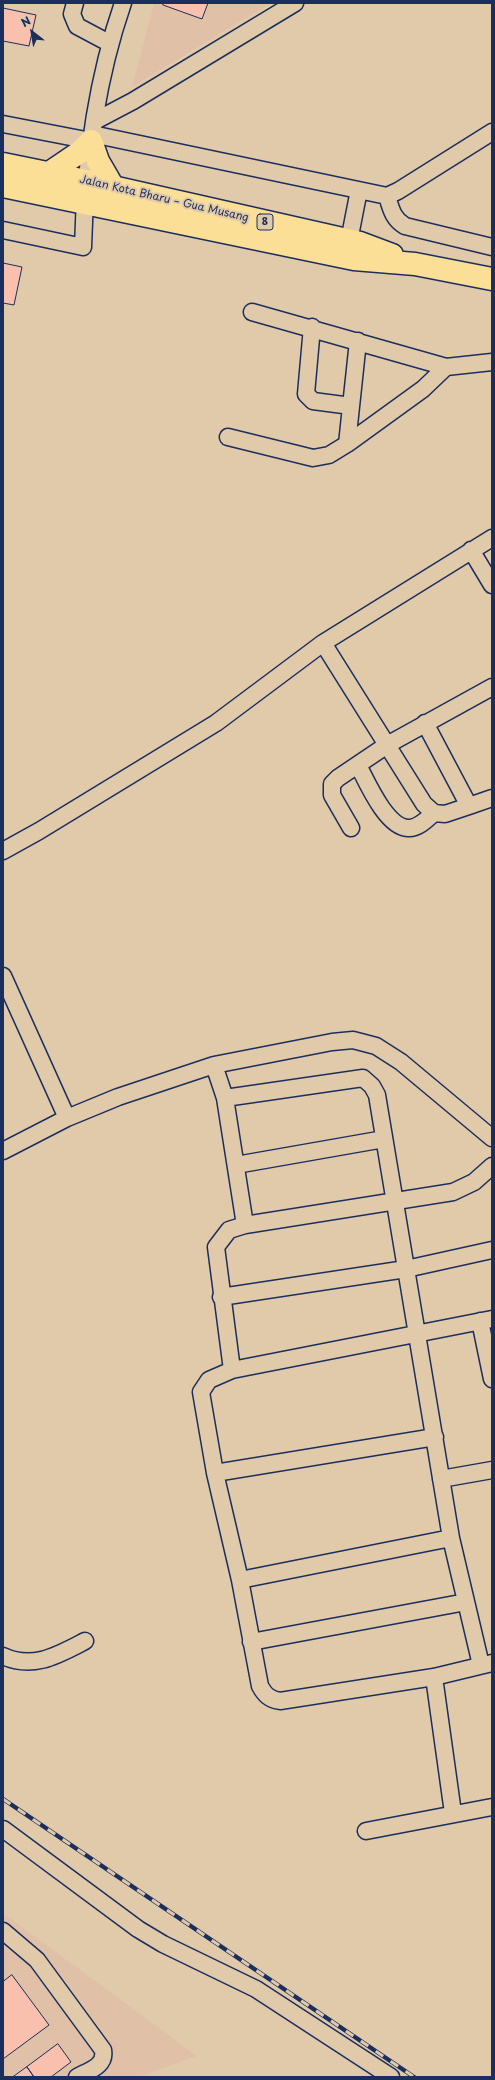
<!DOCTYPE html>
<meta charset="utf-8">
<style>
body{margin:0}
#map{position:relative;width:495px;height:2080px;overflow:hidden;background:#e1caaa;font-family:"Playpen Sans",sans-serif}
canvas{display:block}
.frame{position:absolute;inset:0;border:4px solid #1b2f5e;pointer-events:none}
.north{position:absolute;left:12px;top:12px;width:40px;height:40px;-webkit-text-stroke:3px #e1caaa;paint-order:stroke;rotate:329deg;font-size:11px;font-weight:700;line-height:16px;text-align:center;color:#1b2f5e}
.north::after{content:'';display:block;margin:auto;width:14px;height:18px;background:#1b2f5e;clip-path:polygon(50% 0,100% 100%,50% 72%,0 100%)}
</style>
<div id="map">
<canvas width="495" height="2080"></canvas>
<div class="frame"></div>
<div class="north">N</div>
</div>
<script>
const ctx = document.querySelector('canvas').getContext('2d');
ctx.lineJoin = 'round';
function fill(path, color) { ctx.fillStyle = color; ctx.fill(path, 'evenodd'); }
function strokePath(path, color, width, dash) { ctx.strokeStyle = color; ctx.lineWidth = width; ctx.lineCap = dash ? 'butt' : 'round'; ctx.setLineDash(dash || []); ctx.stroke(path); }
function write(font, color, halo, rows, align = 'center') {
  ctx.font = font + ' "Playpen Sans",sans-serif'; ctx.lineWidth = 4; ctx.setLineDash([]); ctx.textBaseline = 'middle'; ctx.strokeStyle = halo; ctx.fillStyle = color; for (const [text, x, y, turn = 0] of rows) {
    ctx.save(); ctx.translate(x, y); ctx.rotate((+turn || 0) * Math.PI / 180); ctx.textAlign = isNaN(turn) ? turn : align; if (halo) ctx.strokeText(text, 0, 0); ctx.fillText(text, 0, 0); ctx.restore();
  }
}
const built = new Path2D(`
 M154,3h117l-139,84z
 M3,1913l194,143 -59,21h-135z`);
const building = new Path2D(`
 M164,3h44l-6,16 -39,-14z
 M3,8l33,7 -7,31 -26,-5z
 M3,263l19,4 -8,38 -11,-2z
 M12,1975l37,50 -46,34v-77z
 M58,2044l13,18 -20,15h-17l-7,-10z
 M27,2067l7,10h-21z`);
const minor = new Path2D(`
 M75,3l-3,11 5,12 32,17
 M95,121l38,-20 162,-98
 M3,124l88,17
 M92,134l295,62 11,-5 94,-59
 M387,196c4,13 6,23 18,30l87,21
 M3,230l80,17c2,-82 13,-166 40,-244
 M349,241l10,-51
 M252,312l194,55 46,-5
 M312,327l-6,67 7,7 38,5
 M228,437l85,21 16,-3 18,-11 76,-55 23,-22
 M347,444l11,-103
 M471,550l21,35
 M323,643l101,161 10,9 11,1 24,-8
 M425,723l44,83 23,-8
 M358,765c9,17 28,62 50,63 10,1 19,-9 26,-15
 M351,828l-19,-33v-11l6,-6 49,-33 105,-58
 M3,851l36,-20 177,-108 107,-80 169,-105
 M3,976l64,142
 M214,1065l11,33 20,127
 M225,1098l138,-20 9,8 5,9 74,443 30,127
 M3,1151l64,-33 51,-21 96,-32 118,-23 21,-2 23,6 25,16 91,76
 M236,1165l148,-26
 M492,1166l-18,16 -21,10 -208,33 -16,5 -13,17 16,123 260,-51
 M221,1297l185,-28 86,-19
 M480,1321l12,58
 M232,1370l-23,10 -8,12 14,81 25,107 20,106c5,9 9,13 20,15l154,-24 58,-14
 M215,1473l220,-36
 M441,1479l51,-9
 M240,1580l211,-42
 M251,1642l215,-40
 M3,1656c30,14 55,-1 82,-15
 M434,1677l19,136
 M3,1829l135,100 25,15 93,45 135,88
 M366,1831l126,-24
 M3,1931l34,29 66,90c3,16 -13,20 -26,27`);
const highway = new Path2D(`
 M3,164l83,17 274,62 32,12
 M49,173l31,-21 11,-11 7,20 15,26
 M3,186l351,73 61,5 77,15`);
const rail = new Path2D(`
 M3,1799l411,278`);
const shields = [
 [265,222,16]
];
const shieldNames = [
 ["8",265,222]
];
const streetNames = [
 ["Jalan Kota Bharu – Gua Musang",164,199,13]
];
fill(built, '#e0c1a8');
fill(building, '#f8c0ad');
strokePath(building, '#1b2f5e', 1);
strokePath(minor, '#1b2f5e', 19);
strokePath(highway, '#1b2f5e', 25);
strokePath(minor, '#e1caaa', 16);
strokePath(highway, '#fbdf96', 22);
strokePath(rail, '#1b2f5e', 4.5);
strokePath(rail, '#e1caaa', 3, [9]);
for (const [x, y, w] of shields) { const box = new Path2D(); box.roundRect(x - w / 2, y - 8, w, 16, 3); ctx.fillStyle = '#e1caaa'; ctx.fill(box); strokePath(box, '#1b2f5e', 1); }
write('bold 10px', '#1b2f5e', null, shieldNames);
write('11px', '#1b2f5e', '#e1caaa', streetNames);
</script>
